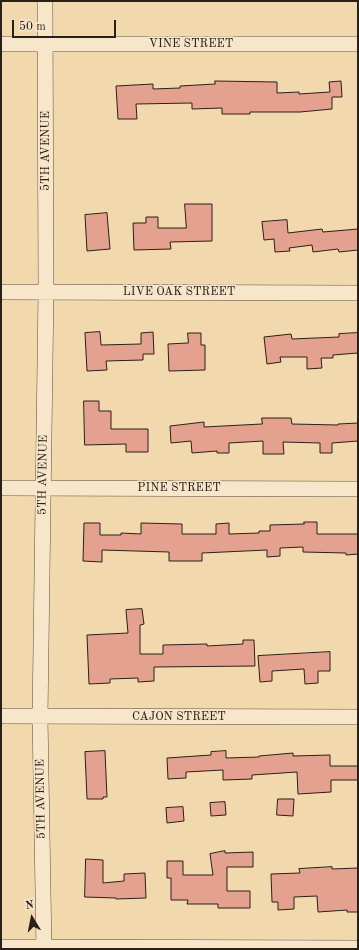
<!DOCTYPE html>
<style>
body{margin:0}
#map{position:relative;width:359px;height:950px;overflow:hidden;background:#f2d9ad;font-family:"Old Standard TT",serif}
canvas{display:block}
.frame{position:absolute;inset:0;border:2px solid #2a2018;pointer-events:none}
.north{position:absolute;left:12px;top:898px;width:40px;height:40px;-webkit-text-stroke:3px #f7e6ca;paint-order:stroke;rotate:350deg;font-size:11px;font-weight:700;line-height:16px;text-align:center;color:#2a2018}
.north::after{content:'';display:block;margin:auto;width:14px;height:18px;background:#2a2018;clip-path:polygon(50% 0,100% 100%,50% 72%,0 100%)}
.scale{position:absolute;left:12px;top:20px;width:104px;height:18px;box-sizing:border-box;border:2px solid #2a2018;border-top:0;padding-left:5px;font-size:12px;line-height:14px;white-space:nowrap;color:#2a2018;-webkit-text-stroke:3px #f7e6ca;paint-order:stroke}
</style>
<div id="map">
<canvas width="359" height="950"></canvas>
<div class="frame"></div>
<div class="north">N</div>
<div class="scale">50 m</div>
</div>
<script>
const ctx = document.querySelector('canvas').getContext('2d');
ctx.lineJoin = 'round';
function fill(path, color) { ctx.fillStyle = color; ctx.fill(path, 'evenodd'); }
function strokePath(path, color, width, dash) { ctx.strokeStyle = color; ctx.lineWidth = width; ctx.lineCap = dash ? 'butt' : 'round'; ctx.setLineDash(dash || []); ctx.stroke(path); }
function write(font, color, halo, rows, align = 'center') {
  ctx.font = font + ' "Old Standard TT",serif'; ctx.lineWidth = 3; ctx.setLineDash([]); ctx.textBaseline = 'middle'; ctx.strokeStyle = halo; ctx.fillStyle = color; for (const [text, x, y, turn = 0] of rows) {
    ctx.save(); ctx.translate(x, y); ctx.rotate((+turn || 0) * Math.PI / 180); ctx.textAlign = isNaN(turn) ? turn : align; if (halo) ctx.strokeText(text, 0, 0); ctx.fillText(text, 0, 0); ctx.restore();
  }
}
const building = new Path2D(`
 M215,81l62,1v11l22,-1v2l31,-2 -1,-10 12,-1 1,16h-10v12l-32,3h-50v2h-28v-6l-30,1v-6l-56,1 1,15h-19l-2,-33 37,-2v5l27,-1v-2l35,-2z
 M185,204h27v37l-42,1 1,7 -37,1 -1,-27h13v-6h12v11h28z
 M107,213l3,36 -23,2 -2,-36z
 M287,220l1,13 34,-4 1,3 35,-3v21l-19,2 -1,-3 -25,3 -1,-7 -23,3 1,3 -15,1 -1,-13 -10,1 -2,-18z
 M100,332l1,13 40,-1v-11l12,-1 1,22h-11v6l-37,1 1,9 -20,1 -2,-38z
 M188,333h13v12h4v25l-36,1 -1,-27 20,-1z
 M358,333v20l-25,2v3h-12l1,10 -15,1v-12h-27l1,5 -14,2 -3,-27 27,-3 1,5 47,-2v-3z
 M84,401h15v10h12v18h37v23h-22v-8l-41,1z
 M262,418h29l1,6 46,1v-1l20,-1v18l-26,2v10h-12v-10l-37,-1 1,12h-21v-13l-34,2v10h-12v-2l-25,2 -1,-12 -20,2 -1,-17 34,-4v5l58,-3z
 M304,522h13v12h41v20l-12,1v-2l-43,-1v-5l-23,1v8l-13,1v-7l-65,3v8h-33v-9l-67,-2v12l-19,-1 1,-38h16v12h21v-2l20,1v-11l41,1v10h34v-10l13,-1v11l30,-1v-2h11v-6l34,-1z
 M142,609l2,15 -4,1v29h23v-9l44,-1v2l36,-2v-4h11l1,26 -101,1v14l-16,1v-4l-28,1v4l-21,1 -2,-49 41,-2 -2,-23z
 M330,652v19h-12v12l-13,1 -1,-15 -32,2v10l-12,1 -2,-26z
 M105,751l2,46h-4v2h-16l-2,-47z
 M226,751v7l33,-1v-1l34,-3v3l37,-1v11h28v14h-27v12l-33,2 -1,-22 -45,3v4l-29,1v-10l-37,2v6l-18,1 -1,-21 44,-3v-3z
 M278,799h16l-1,17 -16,-1z
 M225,802l1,13 -15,1 -1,-13z
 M183,807l1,14 -17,2 -1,-15z
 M225,851v2l28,-1v15h-26v24h23v17h-32v-4h-31l1,-4h-17v-22h-4v-17h16v14h30l-3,-21z
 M86,859l17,1v23l21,-2v-7l21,-1 1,25 -30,1v-1l-31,-1z
 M332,867v2l26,-1v44h-11v-2l-29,2 -1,-16 -23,1v12l-16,1v-8h-6l-1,-28 29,-1 -1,-4z`);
const minor = new Path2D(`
 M1,44h357
 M1,292l357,1
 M1,488l357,1
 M1,716l357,1
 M1,947l357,1
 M44,949l-4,-232 6,-425 -1,-291`);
const streetNames = [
 ["VINE STREET",191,44],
 ["5TH AVENUE",46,151,-90],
 ["LIVE OAK STREET",179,292],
 ["5TH AVENUE",43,475,-89],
 ["PINE STREET",179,488],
 ["CAJON STREET",179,717],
 ["5TH AVENUE",41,799,-91]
];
fill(building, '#e4a18f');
strokePath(building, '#2a2018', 1);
strokePath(minor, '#5c4e3d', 16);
strokePath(minor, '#f7e6ca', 15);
write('12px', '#2a2018', '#f7e6ca', streetNames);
</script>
